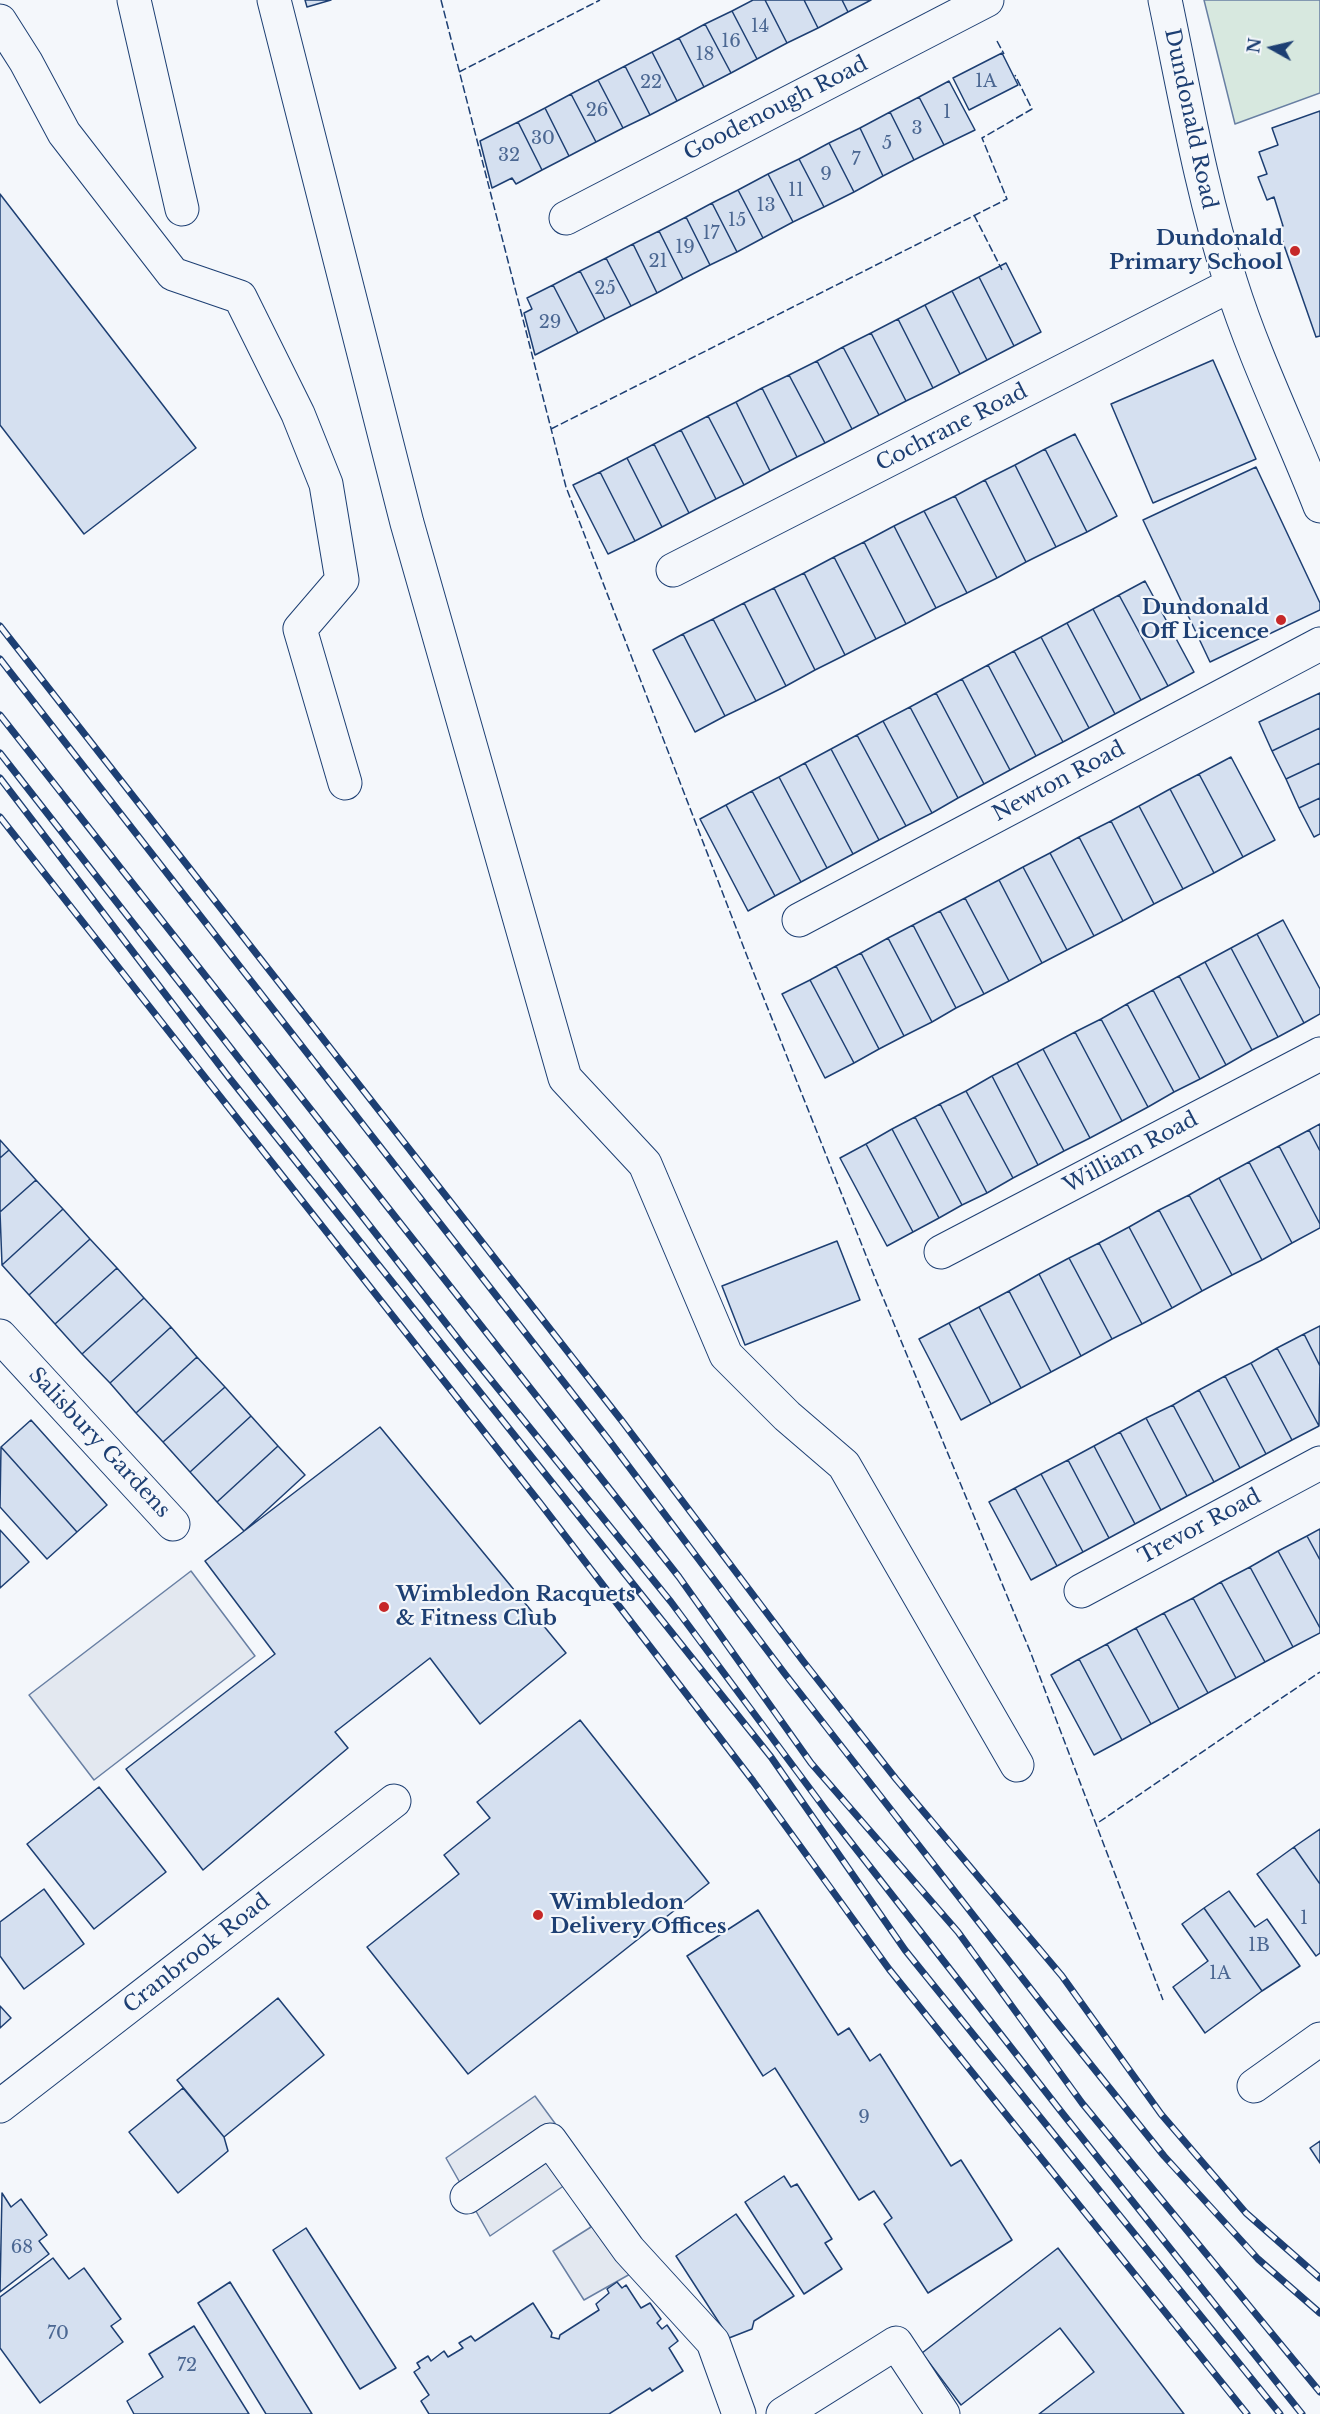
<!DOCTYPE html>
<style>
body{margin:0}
#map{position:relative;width:1320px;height:2414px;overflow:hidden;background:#f4f7fb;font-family:"Libre Baskerville",serif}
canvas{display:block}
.north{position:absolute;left:1242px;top:18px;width:60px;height:60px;-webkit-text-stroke:4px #f4f7fb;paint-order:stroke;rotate:278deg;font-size:16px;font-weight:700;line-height:24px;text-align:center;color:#1d3f73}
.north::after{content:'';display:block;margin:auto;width:21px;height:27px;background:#1d3f73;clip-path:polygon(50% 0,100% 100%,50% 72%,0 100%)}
</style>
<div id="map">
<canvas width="1320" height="2414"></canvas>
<div class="north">N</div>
</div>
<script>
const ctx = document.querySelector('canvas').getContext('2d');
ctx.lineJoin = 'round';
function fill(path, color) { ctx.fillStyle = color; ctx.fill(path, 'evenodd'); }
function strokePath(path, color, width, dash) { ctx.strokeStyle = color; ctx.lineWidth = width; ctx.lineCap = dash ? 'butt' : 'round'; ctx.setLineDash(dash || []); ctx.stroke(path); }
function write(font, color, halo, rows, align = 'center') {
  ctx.font = font + ' "Libre Baskerville",serif'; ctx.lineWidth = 4.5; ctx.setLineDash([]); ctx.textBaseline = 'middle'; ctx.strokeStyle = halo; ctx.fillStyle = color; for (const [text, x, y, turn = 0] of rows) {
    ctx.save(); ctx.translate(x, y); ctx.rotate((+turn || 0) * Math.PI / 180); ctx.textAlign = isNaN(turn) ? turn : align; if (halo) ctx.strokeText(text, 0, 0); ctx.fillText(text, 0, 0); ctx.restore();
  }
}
const green = new Path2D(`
 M1204,0h116v93l-85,31z`);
const parking = new Path2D(`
 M191,1571l64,85 -161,124 -65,-85z
 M535,2096l120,164 -71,40 -31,-49 38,-24 -26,-42 -75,51 -44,-78z`);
const building = new Path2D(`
 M305,0h26l-24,7z
 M753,0h12l22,43 -30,16 -25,-48z
 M765,0h39l14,28 -31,15z
 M804,0h38l6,12 -30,16z
 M842,0h29l-23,12z
 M732,11l25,48 -26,14 -26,-49z
 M705,24l26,49 -27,14 -25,-49z
 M679,38l25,49 -27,14 -25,-49z
 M652,52l25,49 -27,14 -25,-49z
 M1002,53l16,32 -49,25 -16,-32z
 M625,66l25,49 -27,13 -25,-48z
 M598,80l25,48 -27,14 -25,-48z
 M949,81l26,49 -31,15 -25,-48z
 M571,94l25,48 -27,14 -24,-48z
 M919,97l25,48 -30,15 -24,-48z
 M545,108l24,48 -27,14 -24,-48z
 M1320,111v225l-4,1 -38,-109 5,-2 -9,-29 -7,3 -9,-23 9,-3 -8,-22 19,-7 -6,-17z
 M890,112l24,48 -31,16 -23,-48z
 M518,122l24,48 -26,14 -4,-6 -20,10 -12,-47z
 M860,128l23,48 -29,16 -25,-49z
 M829,143l25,49 -30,15 -25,-48z
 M799,159l25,48 -31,15 -25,-48z
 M768,174l25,48 -30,16 -25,-48z
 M738,190l25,48 -26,14 -25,-49z
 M0,194l196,254 -112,86 -84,-109z
 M712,203l25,49 -27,13 -24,-48z
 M686,217l24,48 -27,14 -24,-48z
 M659,231l24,48 -26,14 -24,-49z
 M633,244l24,49 -26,13 -25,-48z
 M606,258l25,48 -26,13 -25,-48z
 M1006,263l35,69 -27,14 -35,-69z
 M580,271l25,48 -27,14 -25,-48z
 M979,277l35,69 -27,14 -35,-69z
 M553,285l25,48 -43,22 -11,-42 8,-4 -5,-11z
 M952,291l35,69 -27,14 -35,-69z
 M925,305l35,69 -27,14 -35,-69z
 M898,319l35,69 -27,13 -35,-68z
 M871,333l35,68 -27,14 -36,-68z
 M843,347l36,68 -27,14 -35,-68z
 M1213,360l43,99 -103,44 -42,-99z
 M817,361l35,68 -27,14 -36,-68z
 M789,375l36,68 -28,14 -35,-69z
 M762,388l35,69 -27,14 -34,-69z
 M736,402l34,69 -26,14 -36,-69z
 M708,416l36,69 -28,14 -35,-69z
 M681,430l35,69 -27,14 -35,-69z
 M1075,434l42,82 -30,16 -42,-83z
 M654,444l35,69 -27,14 -35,-69z
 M1045,449l42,83 -31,15 -41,-82z
 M627,458l35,69 -27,14 -35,-69z
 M1015,465l41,82 -30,15 -41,-82z
 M1256,467l64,136v7l-110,52 -67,-142z
 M600,472l35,69 -27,13 -35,-69z
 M985,480l41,82 -29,16 -42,-82z
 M955,496l42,82 -30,15 -43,-82z
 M924,511l43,82 -31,15 -42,-82z
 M894,526l42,82 -30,16 -42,-82z
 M864,542l42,82 -30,15 -42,-82z
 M834,557l42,82 -31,16 -41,-82z
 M804,573l41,82 -30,15 -41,-82z
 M1145,581l49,91 -26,14 -49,-91z
 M774,588l41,82 -29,16 -42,-83z
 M1119,595l49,91 -27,14 -48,-91z
 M744,603l42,83 -30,15 -43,-82z
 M1093,609l48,91 -26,14 -48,-91z
 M713,619l43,82 -31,15 -42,-82z
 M1067,623l48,91 -26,14 -48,-91z
 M683,634l42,82 -30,16 -42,-82z
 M1041,637l48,91 -26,14 -49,-91z
 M1014,651l49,91 -27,14 -48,-91z
 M988,665l48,91 -26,14 -48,-91z
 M962,679l48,91 -26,14 -48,-91z
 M936,693l48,91 -26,14 -48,-91z
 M1320,693v35l-48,23 -13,-29z
 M910,707l48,91 -26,15 -49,-92z
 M883,721l49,92 -26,13 -49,-91z
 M1320,728v35l-34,16 -14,-28z
 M857,735l49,91 -27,14 -48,-91z
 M831,749l48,91 -26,14 -48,-91z
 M1231,757l44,83 -32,17 -44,-83z
 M805,763l48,91 -26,14 -48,-91z
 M1320,763v35l-21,10 -13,-29z
 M1199,774l44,83 -29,16 -44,-84z
 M779,777l48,91 -26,14 -49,-91z
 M1170,789l44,84 -31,16 -44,-83z
 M752,791l49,91 -26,14 -49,-91z
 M1320,798v36l-6,3 -15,-29z
 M726,805l49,91 -27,15 -48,-92z
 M1139,806l44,83 -29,15 -43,-83z
 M1111,821l43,83 -31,17 -44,-84z
 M1079,837l44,84 -29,15 -44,-83z
 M1050,853l44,83 -27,14 -44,-83z
 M1023,867l44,83 -25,13 -43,-83z
 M999,880l43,83 -33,18 -44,-83z
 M965,898l44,83 -25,13 -44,-83z
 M940,911l44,83 -28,14 -43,-83z
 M1283,920l37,69v25l-16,9 -47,-89z
 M913,925l43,83 -24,14 -44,-84z
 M1257,934l47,89 -26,14 -47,-89z
 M888,938l44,84 -28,14 -43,-83z
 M1231,948l47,89 -26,13 -47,-88z
 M861,953l43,83 -25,13 -43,-83z
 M1205,962l47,88 -26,15 -47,-89z
 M836,966l43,83 -25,14 -44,-83z
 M1179,976l47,89 -26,14 -47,-89z
 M810,980l44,83 -29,15 -43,-84z
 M1153,990l47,89 -26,13 -47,-88z
 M1127,1004l47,88 -26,15 -47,-88z
 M1101,1019l47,88 -26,14 -47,-89z
 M1075,1032l47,89 -32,17 -47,-89z
 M1043,1049l47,89 -26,13 -47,-88z
 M1017,1063l47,88 -26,14 -46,-89z
 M992,1076l46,89 -25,13 -47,-87z
 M966,1091l47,87 -26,15 -47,-89z
 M940,1104l47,89 -25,12 -47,-88z
 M915,1117l47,88 -23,13 -47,-89z
 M1320,1124v27l-11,-21z
 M892,1129l47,89 -26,14 -47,-88z
 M1309,1130l11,21v73l-41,-78z
 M0,1140l9,10 -9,8z
 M866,1144l47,88 -26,14 -47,-88z
 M1279,1146l41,78v4l-28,15 -43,-81z
 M9,1150l27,30 -36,32v-54z
 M1249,1162l43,81 -30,17 -43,-82z
 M1219,1178l43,82 -30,15 -43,-80z
 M36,1180l27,29 -61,56 -2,-53z
 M1189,1195l43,80 -30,16 -43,-81z
 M63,1209l27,30 -61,56 -27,-30z
 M1159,1210l43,81 -30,17 -43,-81z
 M1129,1227l43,81 -30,16 -43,-81z
 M90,1239l27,29 -62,56 -26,-29z
 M837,1241l23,59 -115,45 -23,-59z
 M1099,1243l43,81 -30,15 -43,-81z
 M1069,1258l43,81 -31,17 -42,-82z
 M117,1268l27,30 -62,56 -27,-30z
 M1039,1274l42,82 -30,16 -42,-81z
 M1009,1291l42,81 -30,16 -42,-81z
 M144,1298l27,29 -61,56 -28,-29z
 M979,1307l42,81 -30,16 -42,-81z
 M949,1323l42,81 -30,16 -42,-81z
 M1320,1326v40l-16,-32z
 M171,1327l26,30 -61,56 -26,-30z
 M1304,1334l16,32 -1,60 -42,-78z
 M1277,1348l42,78 -27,14 -41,-77z
 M197,1357l28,30 -62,55 -27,-29z
 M1251,1363l41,77 -26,14 -41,-78z
 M1225,1376l41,78 -26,14 -41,-78z
 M225,1387l26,29 -61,56 -27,-30z
 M1199,1390l41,78 -26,14 -41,-77z
 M1173,1405l41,77 -27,14 -41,-78z
 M251,1416l27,30 -61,56 -27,-30z
 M1146,1418l41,78 -26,14 -41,-78z
 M31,1420l76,85 -30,27 -76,-85z
 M380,1427l186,226 -86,71 -50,-66 -95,74 13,16 -145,122 -77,-101 149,-115 -70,-93z
 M1120,1432l41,78 -26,14 -41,-78z
 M278,1446l27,29 -61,56 -27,-29z
 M1094,1446l41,78 -26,14 -41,-78z
 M1,1447l76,85 -30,27 -47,-52z
 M1068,1460l41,78 -26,14 -42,-78z
 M1041,1474l42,78 -26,14 -42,-78z
 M1015,1488l42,78 -26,14 -42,-78z
 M1320,1529v31l-13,-24z
 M0,1530l29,32 -29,26z
 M1307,1536l13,24v68l-42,-77z
 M1278,1551l42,77v5l-27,14 -43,-80z
 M1250,1567l43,80 -28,15 -44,-80z
 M1221,1582l44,80 -29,16 -43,-80z
 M1193,1598l43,80 -28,15 -44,-80z
 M1164,1613l44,80 -29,16 -43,-81z
 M1136,1628l43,81 -28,15 -44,-80z
 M1107,1644l44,80 -29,16 -43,-81z
 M1079,1659l43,81 -28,15 -43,-80z
 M580,1720l129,163 -241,191 -101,-127 92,-73 -15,-19 46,-37 -13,-16z
 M99,1787l67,85 -72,57 -67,-85z
 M1320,1829v55l-26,-37z
 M1294,1847l26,37v69l-4,3 -59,-82z
 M44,1889l40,55 -60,45 -24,-33v-34z
 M1229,1891l26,36 12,-8 33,47 -38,25 -58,-83z
 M1204,1908l58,83 -57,42 -32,-46 35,-26 -26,-37z
 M758,1910l80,125 11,-7 21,33 10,-7 71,112 10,-6 51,80 -84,53 -44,-69 8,-6 -18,-27 -15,9 -84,-132 -12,8 -76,-120z
 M278,1998l46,57 -100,82 -47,-57z
 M0,2006l11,12 -11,10z
 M183,2088l41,49 4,14 -50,42 -49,-61z
 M1320,2141v22l-10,-15z
 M784,2176l7,11 6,-3 35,55 -7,4 17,26 -38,25 -59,-92z
 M2,2193l9,14 10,-8 26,36 -8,6 10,13 -49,38z
 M736,2214l58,82 -40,25 -2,8 -23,9 -53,-82z
 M306,2228l90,140 -36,21 -87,-139z
 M1058,2248l126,166h-145l55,-42 -34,-44 -99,77 -39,-52z
 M53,2258l16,21 15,-11 37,51 -10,7 12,16 -83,61 -40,-55v-51z
 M230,2282l82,132h-46l-68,-111z
 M617,2282l5,6 4,-3 15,23 9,-5 11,16 -4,4 5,6 5,-4 11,16 -9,7 14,23 -31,20 -2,-3 -41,26h-180l-8,-13 8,-6 -15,-23 6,-4 -3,-5 11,-7 3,5 13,-10 4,6 15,-9 -4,-5 12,-7 4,5 58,-38 19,30 -1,4 8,2 1,-4 39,-25 -3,-6 13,-11 -2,-4z
 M194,2326l55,88h-115l-7,-13 36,-24 -14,-23z`);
const minor = new Path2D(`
 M134,0l48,209
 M274,0l133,523 158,555 80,86 81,191 61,61 57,49 173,300
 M1165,0c20,95 36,190 66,283 24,76 60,149 89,223
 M0,21l26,41 38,71 109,141 67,23 58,117 28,70 16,96 -42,49 45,154
 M566,218l421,-218
 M673,570l558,-285
 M799,920l521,-276
 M941,1252l379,-198
 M0,1336l173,188
 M1081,1591l239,-128
 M1254,2086l66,-47
 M0,2106l394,-305
 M467,2197l83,-57 79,110 84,92 26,72
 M783,2414l113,-71 47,71`);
const rail = new Path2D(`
 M0,626l622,795 181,240 93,118 166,197 99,138 85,99 74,65
 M0,659l608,780 177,235 270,346 109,136 94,103 62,54
 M0,715l679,862 132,186 147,169 124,171 238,289
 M0,753l466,596 205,253 157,211 235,301 239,300
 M0,778l227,297 544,682 134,193 375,464
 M0,817l540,686 213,278 136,188 358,445`);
const fence = new Path2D(`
 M441,0l125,487 181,469 130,327 153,368 133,349
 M997,41l7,13
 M459,72l141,-72
 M974,215l28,55
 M551,429l456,-230 -25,-61 50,-29 -17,-34
 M1099,1822l221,-150`);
const markers = [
 [1295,251,6,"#c62828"],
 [1281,620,6,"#c62828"],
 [384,1607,6,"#c62828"],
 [538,1915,6,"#c62828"]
];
const numberNames = [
 ["14",760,27],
 ["16",731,42],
 ["18",705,55],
 ["1A",986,82],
 ["22",651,83],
 ["26",597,111],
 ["1",947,113],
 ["3",917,129],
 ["30",543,139],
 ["5",887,144],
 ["32",509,156],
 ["7",856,160],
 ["9",826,175],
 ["11",796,191],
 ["13",766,206],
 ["15",737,221],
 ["17",711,234],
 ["19",685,248],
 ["21",658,262],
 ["25",605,289],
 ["29",550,323],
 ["1",1304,1919],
 ["1B",1259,1946],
 ["1A",1220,1974],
 ["9",864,2118],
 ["68",22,2248],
 ["70",58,2334],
 ["72",187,2366]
];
const streetNames = [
 ["Goodenough Road",776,109,-27],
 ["Dundonald Road",1190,119,78],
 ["Cochrane Road",952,428,-27],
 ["Newton Road",1059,782,-28],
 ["William Road",1131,1153,-28],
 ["Salisbury Gardens",99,1443,47],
 ["Trevor Road",1200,1527,-28],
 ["Cranbrook Road",197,1954,-38]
];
const poiNames = [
 ["Dundonald",1283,239],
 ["Primary School",1283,263],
 ["Dundonald",1269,608],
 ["Off Licence",1269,632],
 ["Wimbledon Racquets",396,1595,"left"],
 ["& Fitness Club",396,1619,"left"],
 ["Wimbledon",550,1903,"left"],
 ["Delivery Offices",550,1927,"left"]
];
fill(green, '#d7e8df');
strokePath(green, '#687fa3', 1.5);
fill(parking, '#e3e8f0');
strokePath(parking, '#687fa3', 1.5);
fill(building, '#d5e0f0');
strokePath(building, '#1d3f73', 1.5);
strokePath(minor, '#1d3f73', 35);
strokePath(minor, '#f4f7fb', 33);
strokePath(rail, '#1d3f73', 7);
strokePath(rail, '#f4f7fb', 4.5, [14]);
strokePath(fence, '#1d3f73', 1.5, [8, 3]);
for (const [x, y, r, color] of markers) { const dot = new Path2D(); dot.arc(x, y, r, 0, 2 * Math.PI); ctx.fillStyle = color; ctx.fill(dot); strokePath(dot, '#f4f7fb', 2); }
write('18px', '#4b6792', null, numberNames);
write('21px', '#1d3f73', '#f4f7fb', streetNames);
write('bold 21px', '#1d3f73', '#f4f7fb', poiNames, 'right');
</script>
